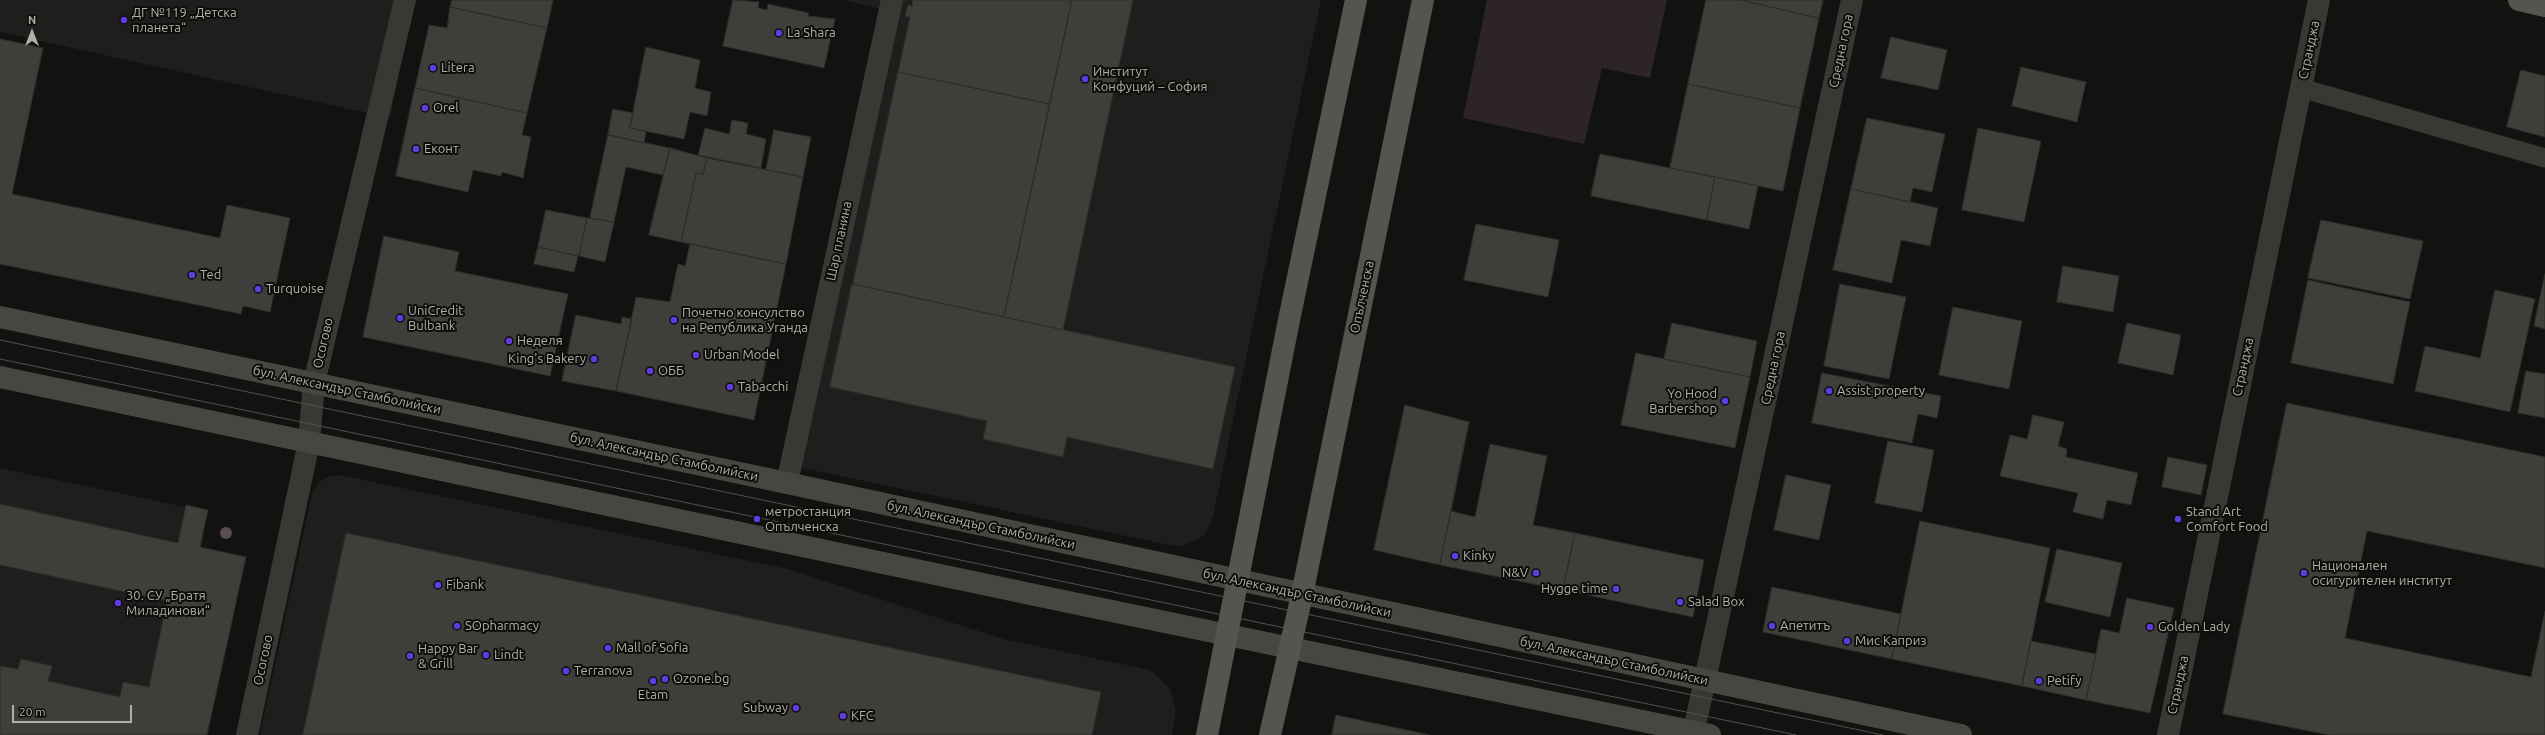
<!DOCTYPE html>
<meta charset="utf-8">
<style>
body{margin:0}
#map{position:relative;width:2545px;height:735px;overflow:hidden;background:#121211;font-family:Ubuntu,sans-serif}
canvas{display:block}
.north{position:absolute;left:12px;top:12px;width:40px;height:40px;-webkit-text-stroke:3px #0d0d0c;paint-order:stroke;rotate:0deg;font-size:11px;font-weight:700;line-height:16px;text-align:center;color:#aeb2a4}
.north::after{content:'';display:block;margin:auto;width:14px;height:18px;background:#aeb2a4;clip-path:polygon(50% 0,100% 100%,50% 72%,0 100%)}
.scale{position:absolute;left:12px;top:705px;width:120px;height:18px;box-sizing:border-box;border:2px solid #aeb2a4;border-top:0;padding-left:5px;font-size:12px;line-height:14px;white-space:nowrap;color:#aeb2a4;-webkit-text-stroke:3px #0d0d0c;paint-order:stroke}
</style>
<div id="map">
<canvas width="2545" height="735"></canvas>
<div class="north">N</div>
<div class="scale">20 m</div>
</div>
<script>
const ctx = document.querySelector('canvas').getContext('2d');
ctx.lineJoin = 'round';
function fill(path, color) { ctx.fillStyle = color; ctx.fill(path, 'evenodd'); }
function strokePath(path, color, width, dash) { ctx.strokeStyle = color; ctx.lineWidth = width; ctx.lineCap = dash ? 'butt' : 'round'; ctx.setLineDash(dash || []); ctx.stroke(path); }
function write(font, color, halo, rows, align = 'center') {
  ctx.font = font + ' Ubuntu,sans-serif'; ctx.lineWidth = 4; ctx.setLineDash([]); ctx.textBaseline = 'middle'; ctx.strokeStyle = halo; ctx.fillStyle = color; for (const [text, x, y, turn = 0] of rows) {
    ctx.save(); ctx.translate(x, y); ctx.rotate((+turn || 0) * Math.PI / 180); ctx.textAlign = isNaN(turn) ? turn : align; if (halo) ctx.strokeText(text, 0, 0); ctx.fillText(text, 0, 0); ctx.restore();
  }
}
const built = new Path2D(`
 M0,0h414l-24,118 -390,-86z
 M844,0h477l-108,516 -4,11 -7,10 -22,9 -11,-1 -376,-79 98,-455z
 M0,468l185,39 1,-2 22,5 -7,37 45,10 -39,178h-207z
 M340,475l448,94 215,70 138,29 12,4 17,17 6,23 -4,23h-912l52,-242 6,-10 10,-6z`);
const green = new Path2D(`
 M1487,0h180l-17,78 -48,-10 -18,76 -121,-26z`);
const building = new Path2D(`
 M452,0h101l-6,28 -97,-21z
 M733,0l26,2 -1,6 9,2 1,-6 41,9 -1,3 27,3 -11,49 -101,-22z
 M913,0h159l-22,104 -152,-32 12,-55 -5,-1 3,-11 4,1z
 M1072,0h61l-70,330 -59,-13z
 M1706,0h35l78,18 -19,90 -112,-24z
 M1741,0h82l-4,18z
 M450,7l97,21 -20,85 -112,-25 14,-63 18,3z
 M1891,37l56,13 -9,40 -57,-12z
 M0,39l43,9 -31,146 208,44 7,-33 63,13 -20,94 -27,-6 -2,8 -241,-50z
 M646,47l54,13 -5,28 16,4 -4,24 -17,-4 -6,27 -54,-11z
 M2021,67l65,15 -9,40 -65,-16z
 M2521,70l24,6v61l-38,-10z
 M898,72l152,32 -46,213 -151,-33z
 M1688,84l112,24 -17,83 -113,-23z
 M415,88l112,25 -5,22 9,2 -8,41 -21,-6 -1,4 -28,-6 -5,22 -72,-16z
 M613,109l20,4 -3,15 16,3 -2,12 -36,-8z
 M1867,118l78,16 -13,58 -19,-4 -3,14 -59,-13z
 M732,120l16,3 -2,11 20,5 -5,29 -63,-13 7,-27 24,6z
 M1978,128l63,13 -17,81 -62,-12z
 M774,130l37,7 -8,40 -37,-7z
 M608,135l62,13 -7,27 -37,-8 -12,55 -24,-4z
 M670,148l37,10 -4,16 -7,-1 -15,69 -32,-7z
 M1600,154l115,23 -8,43 -116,-24z
 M707,158l96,19 -17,87 -105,-22 15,-69 7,1z
 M1715,177l43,9 -9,43 -42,-9z
 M1851,189l87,19 -8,38 -29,-6 -9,43 -59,-13z
 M546,210l41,8 -8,38 -41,-9z
 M587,218l27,4 -9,40 -26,-6z
 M2321,220l102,21 -13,58 -102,-21z
 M1476,224l83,16 -11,57 -84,-17z
 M384,236l75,16 -4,19 113,23 -18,82 -187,-39z
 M690,244l96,20 -32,156 -138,-29 20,-94 34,5 8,-38 7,2z
 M538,247l40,9 -4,16 -40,-8z
 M2063,266l56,10 -6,36 -56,-10z
 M2545,274v55l-11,-3z
 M2308,280l102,22 -17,82 -102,-21z
 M852,284l383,83 -22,102 -146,-32 -4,20 -80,-18 4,-18 -157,-34z
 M1840,284l66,13 -17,82 -65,-13z
 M2495,290l40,9 -25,113 -95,-21 10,-45 55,12z
 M1953,307l69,14 -13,68 -70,-14z
 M576,315l45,9 1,-7 10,2 -16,72 -54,-10z
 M1672,323l85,18 -7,36 -86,-18z
 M2127,323l54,12 -8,40 -55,-12z
 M1636,353l114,24 -15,71 -114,-23z
 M2526,371l19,3v44l-27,-5z
 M1822,373l119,23 -4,22 -19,-4 -6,29 -100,-20z
 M2287,403l258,54v111l-178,-37 -22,107 186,39 14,-66v124h-216l-106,-21z
 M1405,405l64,17 -29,143 -66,-15z
 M2033,415l31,7 -6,24 9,3 -1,8 72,16 -7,32 -24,-5 -4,19 -30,-7 5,-19 -78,-17 10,-41 17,4z
 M1469,422l-18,89 24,6 15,-73 57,12 -14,69 42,8 -12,57 -123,-25z
 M1888,441l46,9 -12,62 -47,-9z
 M2168,457l39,8 -6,30 -39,-8z
 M1786,475l45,10 -12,55 -45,-10z
 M0,504l178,39 8,-38 22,5 -8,37 46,10 -39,178h-207v-69l18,3 3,-10 31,7 -4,15 72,16 3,-15 26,5 18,-86 -167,-36z
 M1920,521l130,27 -28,138 -130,-27z
 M346,533l755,159 -9,43h-789z
 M1575,533l129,27 -11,57 -130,-27z
 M2057,549l65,14 -12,54 -65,-15z
 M1772,587l129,27 -9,45 -129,-27z
 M2127,598l47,10 -24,105 -64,-13 15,-71 18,4z
 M2031,641l65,13 -10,46 -64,-14z
 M1336,715l94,20h-98z`);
const lane = new Path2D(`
 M2301,88l244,70`);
const street = new Path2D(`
 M787,483l105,-483
 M247,735l62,-293 5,-59 91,-383
 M1693,735l159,-735
 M2168,735l151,-735`);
const secondary = new Path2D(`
 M0,317l787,166 1174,252
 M0,377l1054,222 656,136`);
const primary = new Path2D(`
 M2519,0l26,6
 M1207,735l82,-415 67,-320
 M1270,735l32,-140 121,-595`);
const tram = new Path2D(`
 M0,340l1883,395
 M0,359l1796,376`);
const trees = [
 [226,533]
];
const markers = [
 [124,20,4,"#603ce0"],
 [779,33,4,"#603ce0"],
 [433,68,4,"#603ce0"],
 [1085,79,4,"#603ce0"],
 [425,108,4,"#603ce0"],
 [416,149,4,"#603ce0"],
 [192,275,4,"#603ce0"],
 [258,289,4,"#603ce0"],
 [400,318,4,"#603ce0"],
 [674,320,4,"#603ce0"],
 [509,341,4,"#603ce0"],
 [696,355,4,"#603ce0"],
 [594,359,4,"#603ce0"],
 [650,371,4,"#603ce0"],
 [730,387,4,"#603ce0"],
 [1829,391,4,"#603ce0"],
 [1725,401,4,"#603ce0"],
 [757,519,4,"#603ce0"],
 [2178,519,4,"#603ce0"],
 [1455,556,4,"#603ce0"],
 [1536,573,4,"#603ce0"],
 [2304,573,4,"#603ce0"],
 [438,585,4,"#603ce0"],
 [1616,589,4,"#603ce0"],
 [1680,602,4,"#603ce0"],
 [118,603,4,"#603ce0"],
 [457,626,4,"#603ce0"],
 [1772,626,4,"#603ce0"],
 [2150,627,4,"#603ce0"],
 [1847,641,4,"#603ce0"],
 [608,648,4,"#603ce0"],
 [486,655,4,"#603ce0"],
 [410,656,4,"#603ce0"],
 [566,671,4,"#603ce0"],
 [665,679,4,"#603ce0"],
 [653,681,4,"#603ce0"],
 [2039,681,4,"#603ce0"],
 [796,708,4,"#603ce0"],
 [843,716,4,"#603ce0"]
];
const poiNames = [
 ["ДГ №119 „Детска",132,13],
 ["планета“",132,28],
 ["La Shara",787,33],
 ["Litera",441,68],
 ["Институт",1093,72],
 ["Конфуций – София",1093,87],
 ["Orel",433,108],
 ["Еконт",424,149],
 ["Ted",200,275],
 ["Turquoise",266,289],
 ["UniCredit",408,311],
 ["Bulbank",408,326],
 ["Почетно консулство",682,313],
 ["на Република Уганда",682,328],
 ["Неделя",517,341],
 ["Urban Model",704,355],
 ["King's Bakery",586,359,"right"],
 ["ОББ",658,371],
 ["Tabacchi",738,387],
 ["Assist property",1837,391],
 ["Yo Hood",1717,394,"right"],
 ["Barbershop",1717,409,"right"],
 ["метростанция",765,512],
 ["Опълченска",765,527],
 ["Stand Art",2186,512],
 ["Comfort Food",2186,527],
 ["Kinky",1463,556],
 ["Национален",2312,566],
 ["осигурителен институт",2312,581],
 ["N&V",1528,573,"right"],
 ["Fibank",446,585],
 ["Hygge time",1608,589,"right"],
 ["30. СУ „Братя",126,596],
 ["Миладинови“",126,611],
 ["Salad Box",1688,602],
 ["SOpharmacy",465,626],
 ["Апетитъ",1780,626],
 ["Golden Lady",2158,627],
 ["Мис Каприз",1855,641],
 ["Mall of Sofia",616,648],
 ["Happy Bar",418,649],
 ["& Grill",418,664],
 ["Lindt",494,655],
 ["Terranova",574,671],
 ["Ozone.bg",673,679],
 ["Petify",2047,681],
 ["Etam",653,695,"center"],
 ["Subway",788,708,"right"],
 ["KFC",851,716]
];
const streetNames = [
 ["Странджа",2309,50,-78],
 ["Средна гора",1841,51,-78],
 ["Шар планина",839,241,-78],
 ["Опълченска",1362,297,-78],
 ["Осогово",323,343,-77],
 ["Странджа",2243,367,-78],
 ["Средна гора",1773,368,-78],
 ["бул. Александър Стамболийски",347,390,12],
 ["бул. Александър Стамболийски",664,457,12],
 ["бул. Александър Стамболийски",981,525,12],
 ["бул. Александър Стамболийски",1297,593,12],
 ["Осогово",263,660,-78],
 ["бул. Александър Стамболийски",1614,661,12],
 ["Странджа",2178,685,-78]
];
fill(built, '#1e1f1d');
fill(green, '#2c2426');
fill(building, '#3e3f3b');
strokePath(building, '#2d2e2b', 1);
strokePath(lane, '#373935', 19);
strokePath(street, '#373935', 22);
strokePath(secondary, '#454741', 22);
strokePath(primary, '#53564f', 22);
strokePath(tram, '#50524c', 1);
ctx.fillStyle = '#5d4c52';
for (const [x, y] of trees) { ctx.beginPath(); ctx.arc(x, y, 6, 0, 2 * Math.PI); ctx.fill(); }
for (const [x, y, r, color] of markers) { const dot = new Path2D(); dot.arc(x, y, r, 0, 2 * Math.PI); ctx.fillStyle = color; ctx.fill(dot); strokePath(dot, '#0d0d0c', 1.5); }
write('13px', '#aeb2a4', '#0d0d0c', poiNames, 'left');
write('13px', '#aeb2a4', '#0d0d0c', streetNames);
</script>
